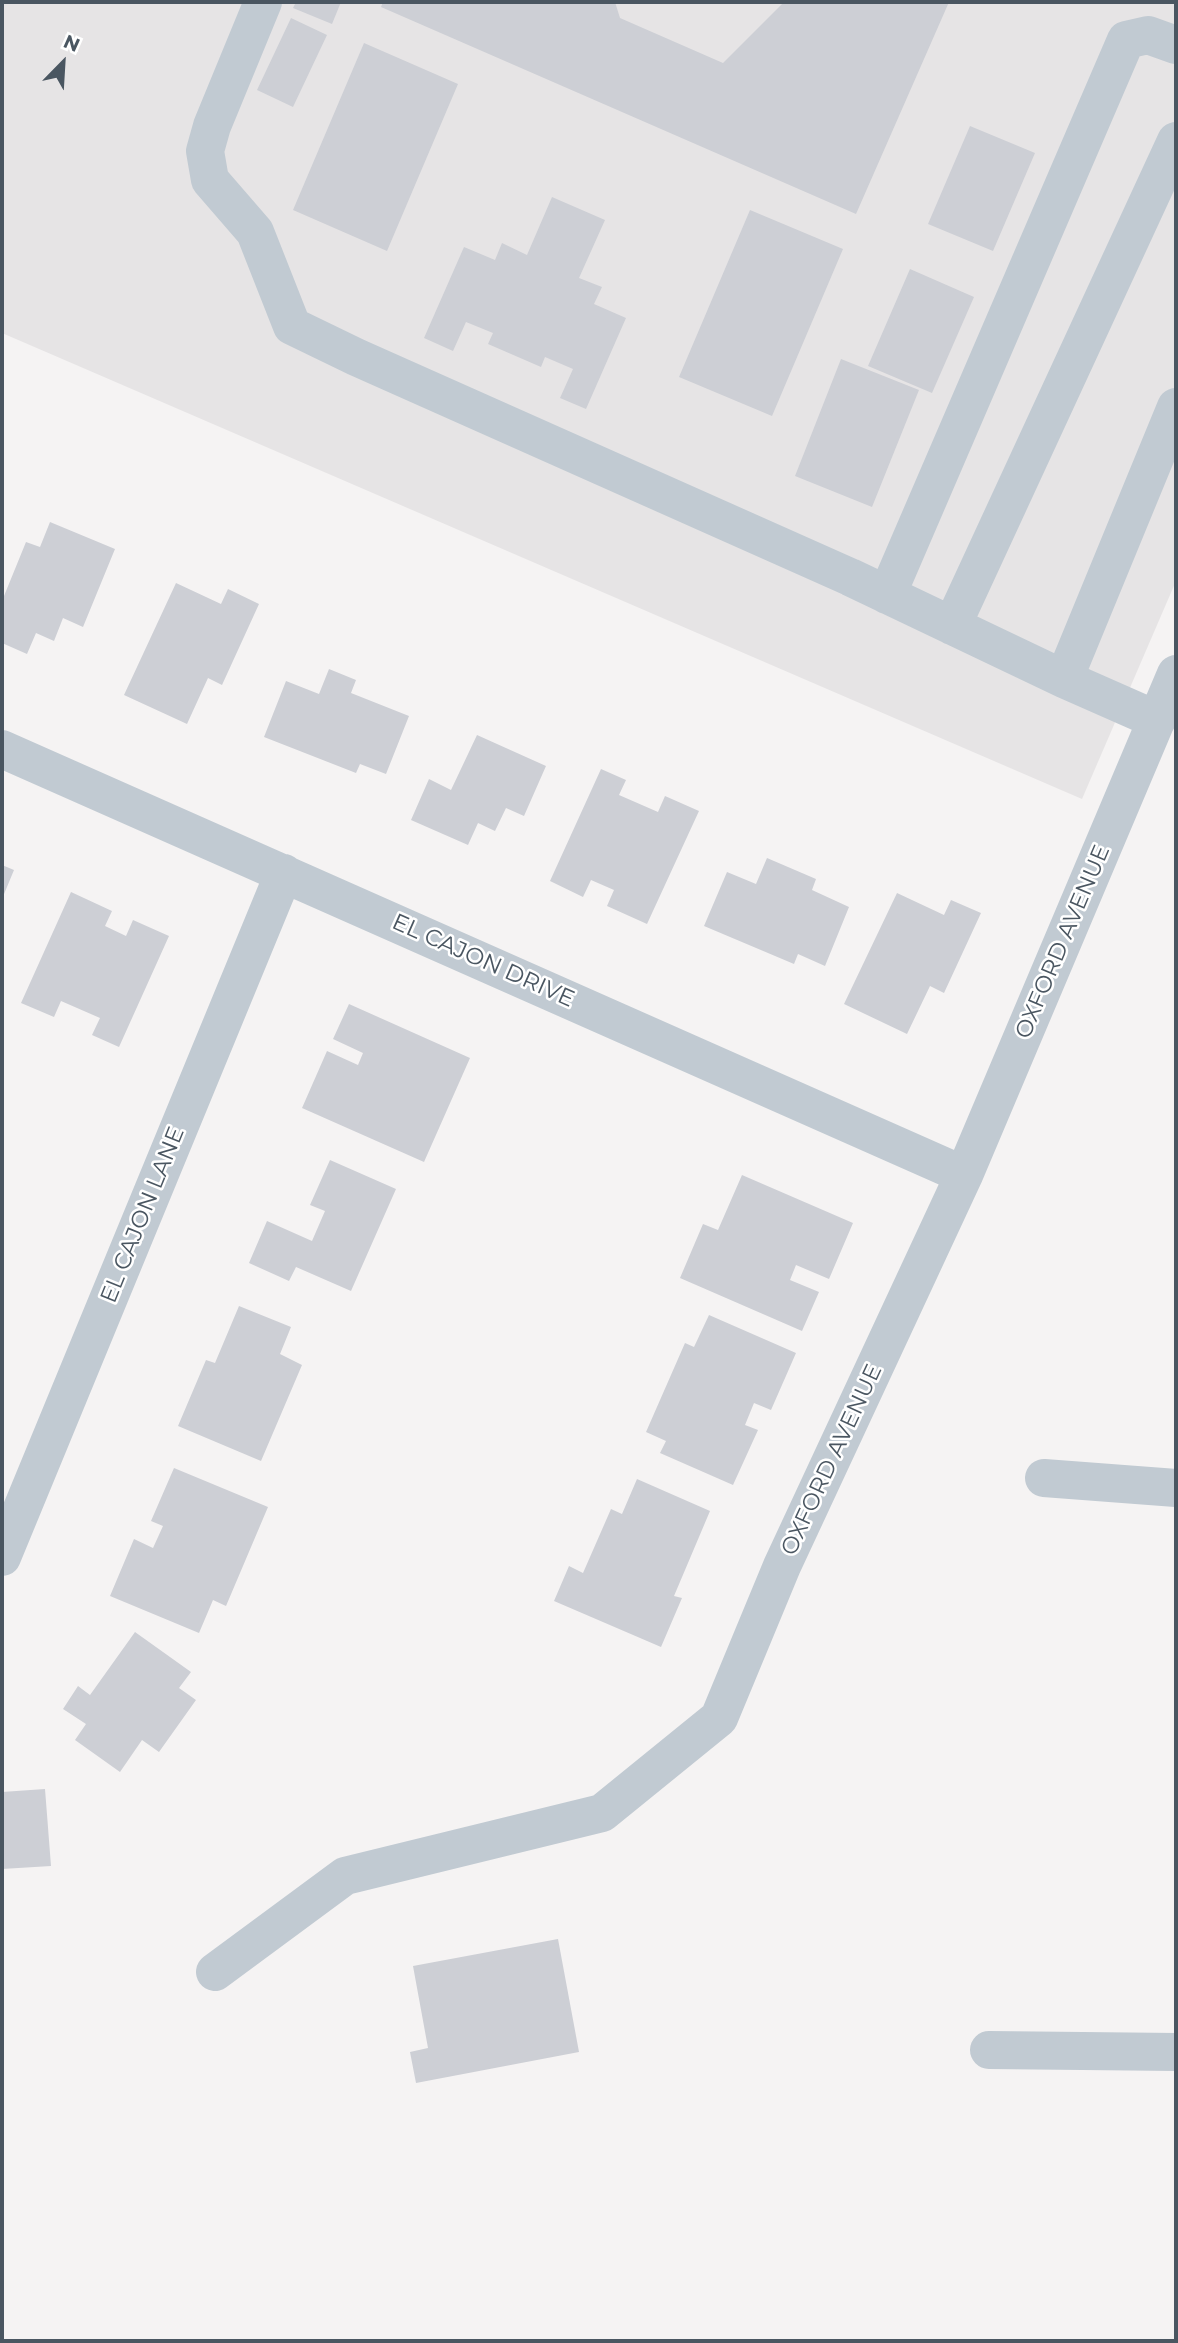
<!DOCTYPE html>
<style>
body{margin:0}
#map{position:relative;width:1178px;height:2343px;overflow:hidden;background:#f5f3f3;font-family:Montserrat,sans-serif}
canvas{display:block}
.frame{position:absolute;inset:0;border:4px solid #4a5661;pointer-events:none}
.north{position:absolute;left:28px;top:28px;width:70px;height:70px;-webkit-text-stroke:5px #fff;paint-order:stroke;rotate:24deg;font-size:19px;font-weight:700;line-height:28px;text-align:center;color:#4a5661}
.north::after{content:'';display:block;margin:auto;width:24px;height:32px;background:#4a5661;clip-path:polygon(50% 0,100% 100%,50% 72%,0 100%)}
</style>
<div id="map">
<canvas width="1178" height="2343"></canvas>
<div class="frame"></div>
<div class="north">N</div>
</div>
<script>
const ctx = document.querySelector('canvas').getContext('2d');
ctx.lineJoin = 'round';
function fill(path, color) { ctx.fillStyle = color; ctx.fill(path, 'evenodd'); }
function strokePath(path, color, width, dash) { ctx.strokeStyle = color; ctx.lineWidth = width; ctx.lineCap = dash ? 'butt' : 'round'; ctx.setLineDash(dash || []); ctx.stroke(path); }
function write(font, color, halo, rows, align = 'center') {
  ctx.font = font + ' Montserrat,sans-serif'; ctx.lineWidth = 5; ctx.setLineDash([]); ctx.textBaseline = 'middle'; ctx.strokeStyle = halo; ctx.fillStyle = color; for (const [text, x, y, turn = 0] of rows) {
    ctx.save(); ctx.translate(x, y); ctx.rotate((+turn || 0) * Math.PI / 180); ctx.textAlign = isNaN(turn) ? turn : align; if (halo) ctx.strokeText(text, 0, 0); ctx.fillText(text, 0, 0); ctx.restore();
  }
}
const education = new Path2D(`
 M2,2h1174v579l-94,218 -1080,-466z`);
const building = new Path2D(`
 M296,2h45l-9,22 -39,-16z
 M383,2h232l5,16 103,45 61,-61h165l-93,212 -475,-207z
 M291,18l36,17 -34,72 -36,-17z
 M364,43l94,41 -71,167 -94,-41z
 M970,126l65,27 -42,98 -65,-27z
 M552,197l53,23 -26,58 23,9 -8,17 32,14 -40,91 -26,-11 13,-29 -28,-12 -4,10 -53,-23 5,-11 -27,-11 -13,29 -29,-13 40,-91 31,13 7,-17 25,12z
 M750,210l93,39 -71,167 -93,-39z
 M910,269l64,28 -42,96 -64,-27z
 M841,359l78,31 -47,117 -77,-31z
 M50,522l65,27 -32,78 -20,-9 -9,23 -18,-8 -9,21 -25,-11v-48l2,1 22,-54 14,5z
 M176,583l45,21 7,-15 31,15 -37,81 -14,-7 -21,46 -63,-29z
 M329,669l27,11 -5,13 58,23 -23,58 -26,-10 -4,9 -92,-36 22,-56 33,13z
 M477,735l69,31 -22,50 -18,-8 -11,23 -17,-8 -10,22 -57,-25 18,-41 22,11z
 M601,769l25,11 -7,15 39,17 7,-16 34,15 -52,113 -40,-18 7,-16 -23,-10 -8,17 -33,-16z
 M767,858l49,21 -4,11 37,17 -24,59 -27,-12 -4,10 -90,-38 23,-54 29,12z
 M2,865l12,5 -12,29z
 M71,892l41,19 -7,15 21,10 7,-16 36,16 -50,111 -27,-12 8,-17 -39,-17 -7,16 -33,-14z
 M897,893l47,22 7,-15 30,13 -37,80 -14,-7 -23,48 -63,-30z
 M349,1004l121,54 -46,104 -122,-54 25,-57 31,14 5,-12 -30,-14z
 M330,1160l66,29 -45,102 -55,-24 -7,14 -40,-18 18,-42 45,20 13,-30 -15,-6z
 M742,1175l111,48 -24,56 -33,-14 -6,15 29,12 -17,39 -122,-53 23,-54 15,6z
 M239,1306l52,21 -11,27 22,11 -41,96 -83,-35 28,-66 9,3z
 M709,1315l87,38 -25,57 -17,-7 -9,22 13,5 -25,55 -73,-32 6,-12 -20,-9 39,-89 9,4z
 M174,1468l94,39 -42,99 -13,-6 -14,33 -89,-37 24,-57 19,9 10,-22 -12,-5z
 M637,1479l73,32 -36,85 8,2 -21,49 -107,-46 15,-35 14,7 28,-64 11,5z
 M135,1632l56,40 -12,16 17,12 -37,52 -17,-12 -22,32 -45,-32 11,-16 -23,-15 15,-23 12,9z
 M45,1789l6,77 -49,3v-77z
 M558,1939l21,113 -163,31 -6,-31 18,-4 -15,-82z`);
const minor = new Path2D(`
 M263,2l-51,124 -7,25 5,29 45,52 37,94 64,31 494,220 214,102 93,41
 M887,595l239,-555 22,-5 28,10
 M952,626l224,-485
 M1064,679l112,-272
 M2,749l962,426
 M1044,1478l132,10
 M2,1557l282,-684
 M215,1972l130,-96 257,-63 117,-95 63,-152 182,-391 212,-501
 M989,2050l187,2`);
const streetNames = [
 ["OXFORD AVENUE",1063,942,-67],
 ["EL CAJON DRIVE",483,961,24],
 ["EL CAJON LANE",143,1215,-68],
 ["OXFORD AVENUE",832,1460,-65]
];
fill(education, '#e6e4e5');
fill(building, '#cdcfd5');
strokePath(minor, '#c1cad2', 38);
write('23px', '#4a5661', '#fff', streetNames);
</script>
